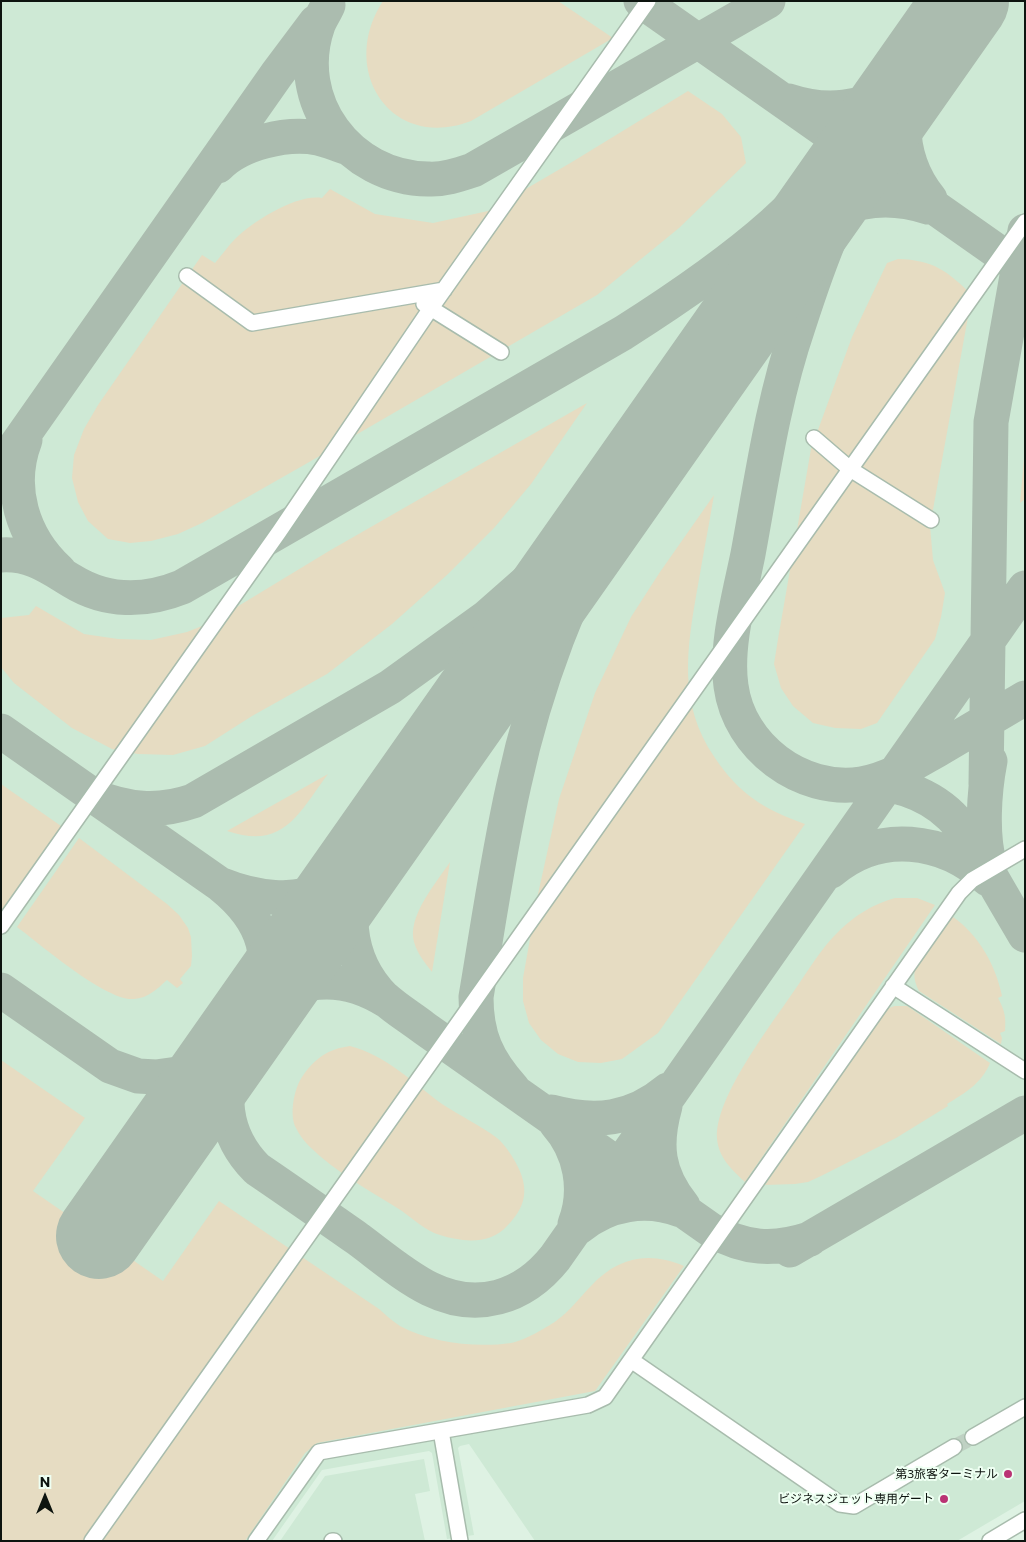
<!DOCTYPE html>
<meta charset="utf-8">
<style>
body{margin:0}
#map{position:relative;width:1026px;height:1542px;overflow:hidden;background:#def2e3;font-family:Commissioner,sans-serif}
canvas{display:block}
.frame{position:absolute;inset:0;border:2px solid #0d140f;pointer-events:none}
.north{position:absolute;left:20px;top:1472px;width:50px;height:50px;-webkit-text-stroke:4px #eefff2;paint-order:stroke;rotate:0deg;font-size:14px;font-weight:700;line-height:20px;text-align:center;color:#0d140f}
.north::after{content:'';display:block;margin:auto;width:18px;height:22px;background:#0d140f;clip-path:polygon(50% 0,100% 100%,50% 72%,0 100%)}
</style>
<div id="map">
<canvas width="1026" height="1542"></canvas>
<div class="frame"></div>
<div class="north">N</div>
</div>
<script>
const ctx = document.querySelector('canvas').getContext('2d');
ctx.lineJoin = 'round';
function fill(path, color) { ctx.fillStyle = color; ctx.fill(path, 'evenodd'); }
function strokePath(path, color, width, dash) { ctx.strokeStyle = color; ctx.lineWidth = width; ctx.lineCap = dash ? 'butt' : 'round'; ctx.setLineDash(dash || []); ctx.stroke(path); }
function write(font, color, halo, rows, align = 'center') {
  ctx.font = font + ' Commissioner,"Noto Sans JP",sans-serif'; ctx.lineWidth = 4; ctx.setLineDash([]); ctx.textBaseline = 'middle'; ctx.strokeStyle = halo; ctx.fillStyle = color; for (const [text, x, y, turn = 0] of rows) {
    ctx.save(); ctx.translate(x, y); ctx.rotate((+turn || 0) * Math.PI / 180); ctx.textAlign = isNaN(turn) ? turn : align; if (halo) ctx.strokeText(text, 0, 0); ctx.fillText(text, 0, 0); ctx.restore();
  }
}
const built = new Path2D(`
 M1,1h1024v1500l-68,40h-422l-66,-97 -9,2 -2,2 16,87 -27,4 -15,-86 -3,-2 -107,19 -50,71h-271z
 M424,1459l6,32 -15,3 10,47h-145l45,-65z`);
const green = new Path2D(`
 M383,1h175l55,37 -142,83c-81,31 -133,-52 -88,-120z
 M688,91l34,23 19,23 5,26 -67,65 -82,67 -293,170 -102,58 -24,11 -27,7 -21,2 -22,-4 -20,-18 -10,-19 -6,-24 2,-23 10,-26 14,-24 104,-150 13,8c7,-8 13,-17 20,-24 19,-18 61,-45 87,-41l8,-9 45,25 58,9 55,-12 84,-49z
 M898,259c36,1 49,12 74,36l-42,231 3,34 12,33 -4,24 -6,22 -58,84 -16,6 -26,-1 -22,-5 -20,-17 -12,-18 -7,-24 4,-25 33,-190 41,-112 35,-74z
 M587,403l-56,81 -37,44 -46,46 -56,50 -65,50 -75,42 -47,30 -32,9 -35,-1 -26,-5 -40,-21 -58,-45 -13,-16v-49l28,-3 7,-9 48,28 34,5 33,1 36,-8 25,-10 117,-71z
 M1025,447v52l-5,4z
 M714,495c-5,30 -11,60 -16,90 -11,62 -21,118 17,173 24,36 50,52 90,66l-147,209 -36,26 -21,4 -23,-1 -20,-8 -17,-14 -12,-17 -6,-22v-23l15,-84 21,-95 36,-106 36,-76 29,-45z
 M328,774c-30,40 -44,76 -101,57z
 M1,784l70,49 -70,85z
 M79,838l88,66 12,11 9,13 3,9 1,19 -1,10 -11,13 3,4 -6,5 -10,-8c-10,9 -19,18 -33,19 -27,3 -94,-55 -117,-72z
 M450,862l-18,110c-7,-9 -15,-19 -18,-30 -7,-26 23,-60 36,-80z
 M895,898h22l18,7 -190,277c-13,-12 -27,-25 -28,-44 -2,-41 54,-113 77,-147 14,-20 27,-43 46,-61 16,-15 33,-26 55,-32z
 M953,917c26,18 43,49 49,79l-4,2c7,13 8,19 7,33l-5,2 2,5 -1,6 -82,-53c-4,-8 -7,-17 -2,-26z
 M895,1006h12l6,4 77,53c-8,20 -25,30 -43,41l1,2 -52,32 -75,38 -13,6 -13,2 -30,1 119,-172 5,-5z
 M350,1046c36,9 63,37 92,58 18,12 38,21 55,34 6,5 12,13 16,20 16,26 16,46 -6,68 -17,19 -45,16 -67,9 -14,-4 -27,-16 -38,-24 -30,-19 -67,-39 -93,-65 -5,-5 -10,-12 -13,-18 -7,-13 -2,-39 6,-51 13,-19 26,-28 48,-31z
 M1,1060l84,58 -52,73 130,90 56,-80 160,108c7,6 13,12 21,17 31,17 76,22 111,17 12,-2 35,-15 45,-22 14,-10 23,-23 35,-35 27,-29 57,-35 93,-20l-89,125 -278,52 -12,10 -60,88h-244z`);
const taxiway = new Path2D(`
 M641,1l384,270
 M328,5c-3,7 -8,14 -10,20 -27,76 31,153 110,154 15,1 30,-4 45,-9l295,-169
 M907,93c-8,39 -2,75 23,106
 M789,101c36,12 75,9 107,-14
 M882,130c-17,35 -34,68 -50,103 -13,30 -24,63 -34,94 -25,73 -36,151 -50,227 -8,40 -23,92 -17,132 8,61 70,107 130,98 29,-5 53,-21 78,-35 29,-17 57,-34 86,-51
 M218,166c22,-23 69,-34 100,-28 10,2 20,7 30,10
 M799,239c36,-37 79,-48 129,-32
 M25,440c-18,47 -3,97 34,131
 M1,467l276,-393 39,-52
 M1,555c29,-2 48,12 71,26 34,21 73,21 110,6l441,-254c52,-33 104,-68 150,-109 53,-48 99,-101 145,-155
 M1,731l220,154c45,36 56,75 33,129
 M990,761c-6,31 -9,75 0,105
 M865,784c36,-2 73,14 95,42 10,13 18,28 26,42 13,23 26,45 39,67
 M986,784l5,-362 34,-191
 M93,796c34,14 65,17 100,5l197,-114 97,-70 50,-44 58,-59 56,-63
 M367,856c-25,46 -22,103 17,142 12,11 27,20 40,30l287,202c34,19 62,21 99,9
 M831,871c48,-41 112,-33 157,8
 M222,885c32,13 73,19 105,3 14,-8 27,-20 39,-32
 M1,990l109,76 28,10 18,1 36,-5 24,-12 19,-15
 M254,1014c39,-38 87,-42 133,-13
 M235,1045c-13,47 -14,88 22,124 34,23 68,47 101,70 23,17 46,37 72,50 47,23 93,9 125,-31l470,-670
 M513,1089c-26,-29 -37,-53 -37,-92 12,-71 22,-142 38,-213 21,-97 58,-195 107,-282
 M665,1106c-11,39 -8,68 18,100
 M551,1112c44,12 81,8 117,-22
 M556,1123c25,28 32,67 19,101
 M579,1227c29,-24 67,-30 102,-17
 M790,1250l235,-137`);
const runway = new Path2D(`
 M99,1236l867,-1235`);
const minorTunnel = new Path2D(`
 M954,1447l19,-10`);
const minor = new Path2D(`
 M187,276l65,47 192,-33
 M424,304l77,48
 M814,438l36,31 81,51
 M1,926l278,-394 152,-224 217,-307
 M893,986l132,85
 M631,1360l209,144 14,2 100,-59
 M441,1431l19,110
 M973,1437l52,-30
 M92,1541l933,-1319
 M256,1541l63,-89 269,-47 17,-8 354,-504 13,-13 53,-31
 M332,1541h2
 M990,1541l35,-21`);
const markers = [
 [1008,1474,5,"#ba3374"],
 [944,1499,5,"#ba3374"]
];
const poiNames = [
 ["第3旅客ターミナル",998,1474],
 ["ビジネスジェット専用ゲート",934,1499]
];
fill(built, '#cee9d5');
fill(green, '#e6dcc2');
strokePath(taxiway, '#abbcaf', 35);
strokePath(runway, '#abbcaf', 86);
strokePath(minorTunnel, '#bfd1c3', 15, [15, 8]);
strokePath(minor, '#a8bcad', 18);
strokePath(minor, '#fff', 15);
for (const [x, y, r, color] of markers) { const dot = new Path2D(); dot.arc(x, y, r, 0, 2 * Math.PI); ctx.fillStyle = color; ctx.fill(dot); strokePath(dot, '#eefff2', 2); }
write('12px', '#0d140f', '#eefff2', poiNames, 'right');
</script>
